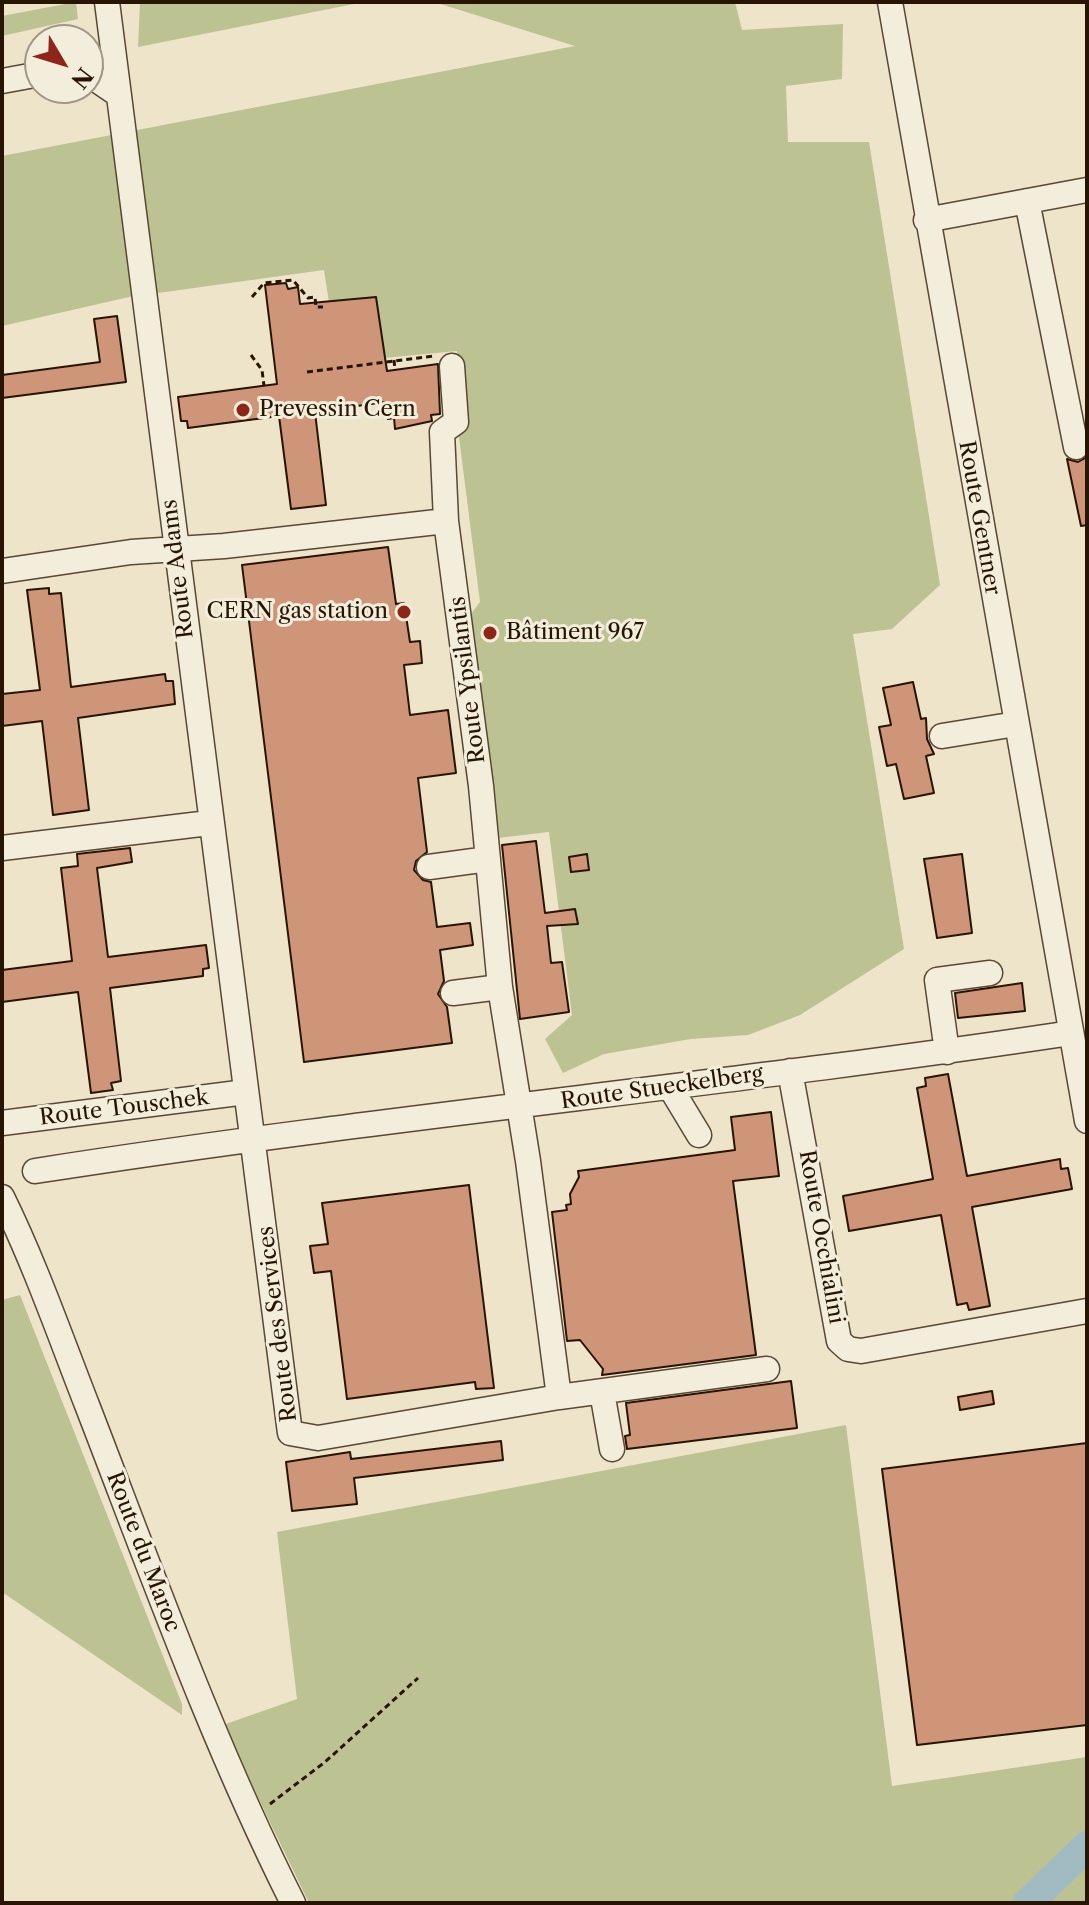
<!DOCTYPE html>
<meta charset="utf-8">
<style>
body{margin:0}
#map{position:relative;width:1089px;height:1905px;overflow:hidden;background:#ede4c9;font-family:"Libre Caslon Text",serif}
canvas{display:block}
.frame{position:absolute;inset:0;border:4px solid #271402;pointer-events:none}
.north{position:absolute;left:24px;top:24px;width:80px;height:80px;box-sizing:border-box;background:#f3eddc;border:2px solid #a19685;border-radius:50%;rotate:128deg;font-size:22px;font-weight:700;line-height:32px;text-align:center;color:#271402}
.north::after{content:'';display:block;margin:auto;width:28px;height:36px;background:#8f2418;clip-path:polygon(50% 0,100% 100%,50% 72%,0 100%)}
</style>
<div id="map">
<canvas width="1089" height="1905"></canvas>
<div class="frame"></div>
<div class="north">N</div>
</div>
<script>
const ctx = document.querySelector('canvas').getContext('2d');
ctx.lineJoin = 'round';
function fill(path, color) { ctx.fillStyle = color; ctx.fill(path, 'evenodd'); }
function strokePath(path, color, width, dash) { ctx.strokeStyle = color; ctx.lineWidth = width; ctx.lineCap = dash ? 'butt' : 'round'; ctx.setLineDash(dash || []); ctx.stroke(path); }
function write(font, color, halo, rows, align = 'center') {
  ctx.font = font + ' "Libre Caslon Text",serif'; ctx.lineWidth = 6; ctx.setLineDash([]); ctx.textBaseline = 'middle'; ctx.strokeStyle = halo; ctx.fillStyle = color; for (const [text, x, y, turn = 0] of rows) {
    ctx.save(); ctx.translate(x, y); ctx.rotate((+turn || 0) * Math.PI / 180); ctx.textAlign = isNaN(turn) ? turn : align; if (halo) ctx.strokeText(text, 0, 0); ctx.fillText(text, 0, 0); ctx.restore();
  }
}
const green = new Path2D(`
 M76,2l2,17 -76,17v-20z
 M140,2h224l-226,45z
 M434,2h301l7,28 101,-6 -1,55 -56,7 2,56h81l71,443 -48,44 -39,5 51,315 -104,66 -52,20 -57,4 -87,15 -41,19 -18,-34 27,-24 -23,-183 -51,6 -30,-220 12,-16 -22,-173 7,-10 -8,-68 -73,7 -8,-61 -47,5 -5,-32 -195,27 -127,29v-170l573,-110z
 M20,1295l162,409v11l-180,-123v-292z
 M846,1425l46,361 195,-29v146h-778l-86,-178 74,-26 -20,-167z`);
const river = new Path2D(`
 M1028,1903l59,-57`);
const building = new Path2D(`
 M286,283l2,6 10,-2 2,17 76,-7 11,74 51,-7 2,50 -9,1 1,6 -37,8 -1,-11 -6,1 -3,-17 -70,10 11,93 -35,4 -12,-93 -91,12 -1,-7h-6l-3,-24 99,-13 -12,-99z
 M117,316l9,66 -124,16v-23l98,-13 -6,-43z
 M1087,457v68l-6,1 -14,-67 11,3z
 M388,547l8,57 8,-1 6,39 10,-1 2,22 -18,2 6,50 38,-5 8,63 -38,5 9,74 -11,9 -2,9 9,10 8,2 6,45 33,-4 3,22 -33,5 4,31 -6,13 9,13 5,36 -148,19 -62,-497z
 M49,588v6l12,-1 10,94 94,-13 1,7h7l2,23 -97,14 11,92 -36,5 -11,-94 -40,5v-32l38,-4 -13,-100z
 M913,682l8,37 5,-1 1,21 7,15 -8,2 8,37 -30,6 -8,-35 -9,2 -8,-39 12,-2 -8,-37z
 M536,841l9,72 30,-4 3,15 -31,2 4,37 11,-1 7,50 -49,7 -18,-174z
 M130,848l2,14 -35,6 11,89 98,-12 3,23 -6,1v7l-93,12 11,93 -10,2 2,7 -22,3 -13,-101 -76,10v-32l70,-9 -11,-93 17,-2 -1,-12z
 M587,854l2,16 -18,2 -2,-15z
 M962,854l10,79 -35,5 -13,-79z
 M1022,983l3,28 -67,7 -3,-25z
 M948,1074l19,102 93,-17 1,10 7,-1 4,21 -100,18 18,99 -21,4 -2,-7 -10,2 -16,-90 -92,16 -6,-35 90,-17 -16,-91 9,-2 -1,-8z
 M771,1112l8,64 -46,5 23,174 -154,20 1,-6 -23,-29 -13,1 -15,-129 15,-2 -1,-5 5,-1 -1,-10 9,-17 -1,-6 157,-21 -4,-33z
 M469,1185l25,203 -18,1 -1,-7 -128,17 -16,-128 -17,2 -4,-27 18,-2 -6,-41z
 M791,1381l6,47 -170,21 -2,-13 5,-1 -4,-32z
 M992,1391l2,13 -34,6 -2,-13z
 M501,1441l2,19 -149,18 3,26 -65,7 -6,-49 64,-10 1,7z
 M1087,1443v282l-170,20 -35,-276z`);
const path = new Path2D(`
 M252,297l12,-14 29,-3 15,18 7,-1 1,10h7
 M251,355l11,15 2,16
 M394,360l1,10
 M307,372l127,-16
 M270,1804l55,-42 93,-84`);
const minor = new Path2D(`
 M107,2l183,1431 28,5 241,-41 208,-28
 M890,2l197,1119
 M88,74l31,21
 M2,81l38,-7
 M1027,201l49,246
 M926,220l161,-30
 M446,521l-4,-89 14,-10 -4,-56
 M2,571l129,-19 93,-6 222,-25 35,265 19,201 28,174 31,236
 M942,736l74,-12
 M2,848l207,-25
 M429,867l59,-8
 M453,993l47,-6
 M947,1052l-10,-72 53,-7
 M790,1071l49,270 9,8 13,2 226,-40
 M670,1087l29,48
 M2,1123l244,-31
 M35,1171c344,-54 691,-86 1036,-138
 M2,1197c33,67 58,139 85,208 65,168 125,337 206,498
 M602,1392l10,57`);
const markers = [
 [243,410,8,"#8f2418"],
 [404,612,8,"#8f2418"],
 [490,633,8,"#8f2418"]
];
const poiNames = [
 ["Prevessin Cern",259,410],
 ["CERN gas station",388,612,"right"],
 ["Bâtiment 967",506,633]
];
const streetNames = [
 ["Route Gentner",979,518,80],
 ["Route Adams",178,569,-97],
 ["Route Ypsilantis",468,680,-97],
 ["Route Stueckelberg",662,1088,-8],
 ["Route Touschek",124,1108,-7],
 ["Route Occhialini",821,1237,80],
 ["Route des Services",278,1324,-97],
 ["Route du Maroc",143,1552,69]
];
fill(green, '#bdc293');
strokePath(river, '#a0bbc2', 30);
fill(building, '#cf9578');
strokePath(building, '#271402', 2);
strokePath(minor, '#584834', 27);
strokePath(path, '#271402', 3, [6, 4]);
strokePath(minor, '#f3eddc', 24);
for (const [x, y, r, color] of markers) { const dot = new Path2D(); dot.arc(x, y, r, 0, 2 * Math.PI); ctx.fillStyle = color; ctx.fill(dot); strokePath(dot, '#f3eddc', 3); }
write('22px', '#271402', '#f3eddc', poiNames, 'left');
write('22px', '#271402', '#f3eddc', streetNames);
</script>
